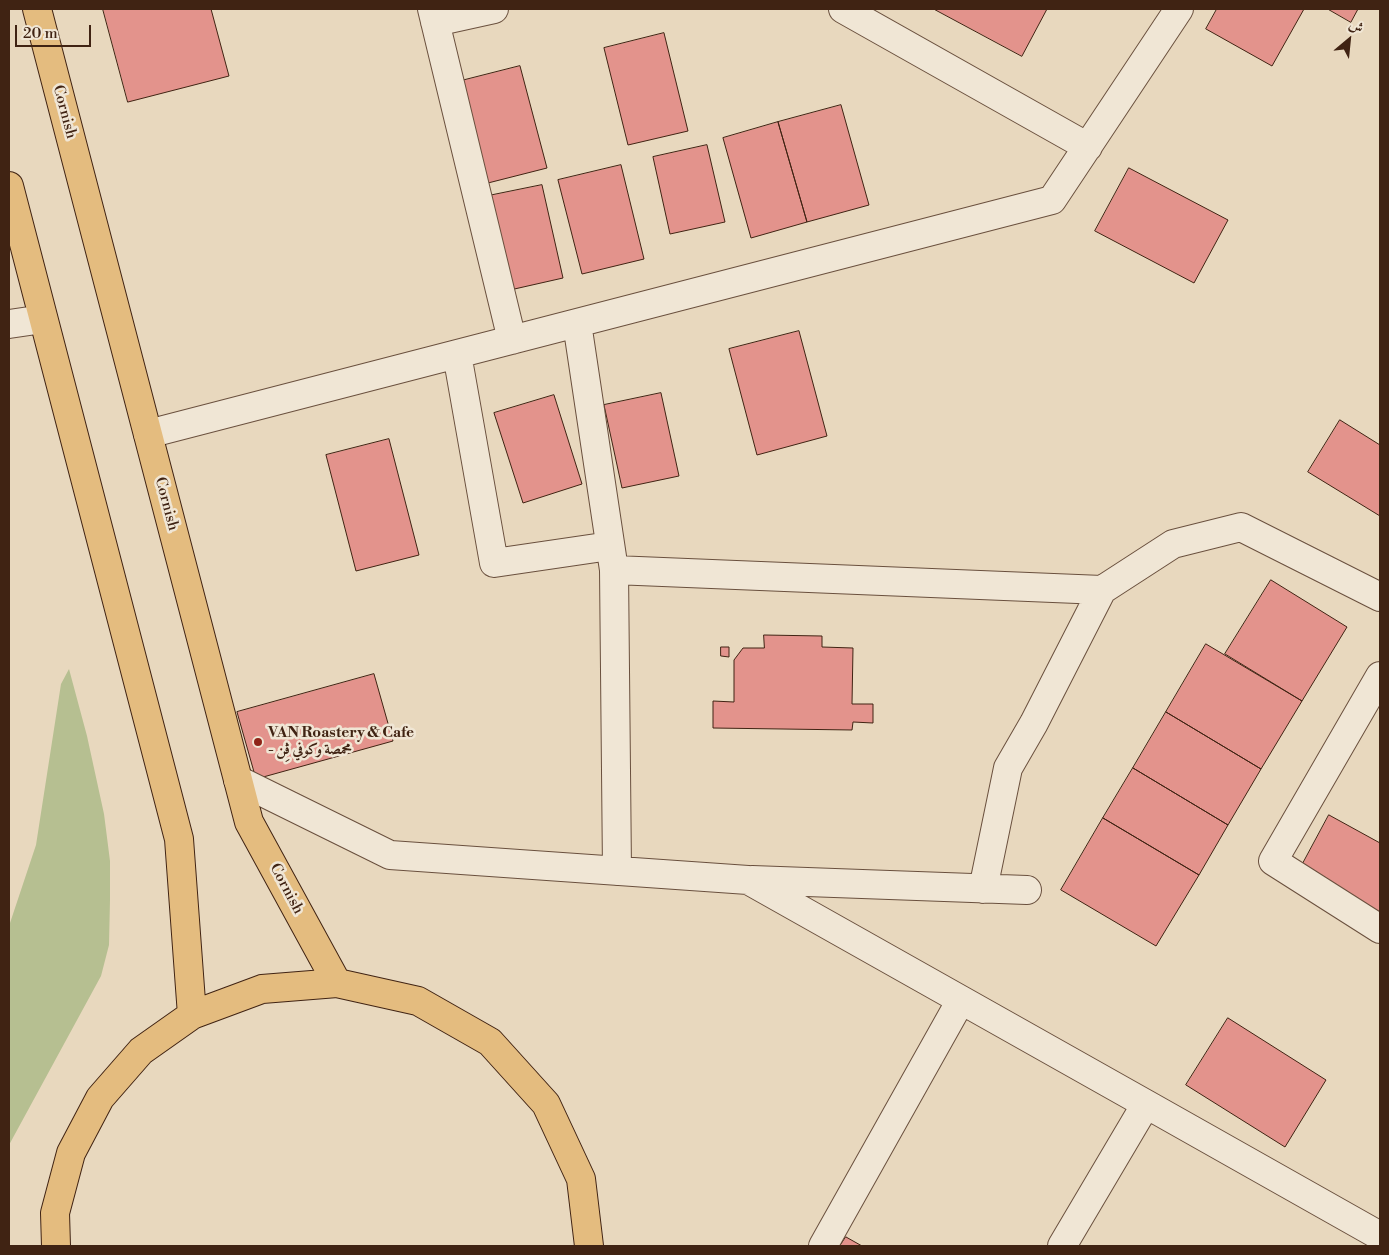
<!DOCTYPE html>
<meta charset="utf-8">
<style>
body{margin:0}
#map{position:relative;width:1389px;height:1255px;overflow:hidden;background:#e8d8be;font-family:"Libre Bodoni",Amiri,serif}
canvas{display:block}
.frame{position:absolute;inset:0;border:10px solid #402313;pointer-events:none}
.north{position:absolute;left:1324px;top:15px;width:50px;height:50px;-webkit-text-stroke:4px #f0e6d5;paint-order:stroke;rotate:28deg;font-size:14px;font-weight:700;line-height:20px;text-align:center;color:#402313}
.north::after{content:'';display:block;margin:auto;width:18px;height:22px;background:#402313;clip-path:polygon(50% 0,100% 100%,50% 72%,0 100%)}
.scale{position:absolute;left:15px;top:25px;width:76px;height:22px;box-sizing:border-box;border:2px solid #402313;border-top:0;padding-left:6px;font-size:15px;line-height:18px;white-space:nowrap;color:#402313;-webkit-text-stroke:4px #f0e6d5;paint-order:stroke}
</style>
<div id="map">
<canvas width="1389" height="1255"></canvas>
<div class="frame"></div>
<div class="north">ش</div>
<div class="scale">20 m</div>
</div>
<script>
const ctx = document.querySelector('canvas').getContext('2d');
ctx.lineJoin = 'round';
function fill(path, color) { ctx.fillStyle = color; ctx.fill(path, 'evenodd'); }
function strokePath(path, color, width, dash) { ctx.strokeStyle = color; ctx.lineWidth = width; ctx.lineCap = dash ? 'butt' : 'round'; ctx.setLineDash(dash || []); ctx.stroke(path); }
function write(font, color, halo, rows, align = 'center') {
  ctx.font = font + ' "Libre Bodoni",Amiri,serif'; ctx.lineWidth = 5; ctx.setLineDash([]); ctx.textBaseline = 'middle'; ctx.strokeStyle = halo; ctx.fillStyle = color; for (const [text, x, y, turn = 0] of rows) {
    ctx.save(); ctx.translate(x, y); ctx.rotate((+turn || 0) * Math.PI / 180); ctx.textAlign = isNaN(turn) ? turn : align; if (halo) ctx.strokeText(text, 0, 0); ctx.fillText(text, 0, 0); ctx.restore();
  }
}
const green = new Path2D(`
 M69,669l18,67 17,78 6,47v39l-1,45 -8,31 -92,169v-219l27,-81 25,-161z`);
const building = new Path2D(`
 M103,9h108l18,67 -101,26z
 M934,9h113l-25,47z
 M1217,9h87l-32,57 -66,-37z
 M1328,9h30l-7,13z
 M664,33l24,98 -60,14 -24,-97z
 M520,66l27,102 -63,16 -27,-102z
 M841,105l28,100 -62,17 -29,-100z
 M778,122l29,100 -56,16 -28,-100z
 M707,145l18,77 -55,12 -17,-77z
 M621,165l23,94 -62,15 -24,-94z
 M1129,168l99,52 -34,63 -99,-52z
 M542,185l21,93 -53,12 -22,-94z
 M799,331l28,105 -70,19 -28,-106z
 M661,393l18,83 -57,12 -18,-83z
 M554,395l28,89 -59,19 -29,-90z
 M1340,420l40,25v71l-72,-44z
 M389,439l30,116 -63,16 -30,-116z
 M1271,580l76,47 -45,74 -77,-47z
 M764,635l58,1v11l31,1 -1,56h21v19l-20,-1 -1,8 -139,-2v-27l21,1v-42l9,-12h21z
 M1206,644l96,57 -41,68 -95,-57z
 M721,647h8v10l-8,-1z
 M374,674l19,67 -137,38 -19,-67z
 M1166,712l95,57 -33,56 -95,-57z
 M1133,768l95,57 -29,50 -96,-57z
 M1329,815l51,28v70l-80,-44z
 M1103,818l96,57 -43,71 -95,-56z
 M1228,1018l98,62 -41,67 -99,-62z
 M846,1237l16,9h-22z`);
const minor = new Path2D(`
 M432,9l80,331
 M843,9l245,138
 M435,22l59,-13
 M577,323l37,247 3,301
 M9,324l34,-5
 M457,354l37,209 116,-17
 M148,434l904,-234 127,-191
 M614,570l488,20
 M1380,676l-107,185 107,68
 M238,780l152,75 358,25 398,224
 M752,880l275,10
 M983,889l25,-121 26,-45 68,-133 71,-46 68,-17 139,70
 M823,1246l138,-246
 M1062,1246l84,-142 234,132`);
const major = new Path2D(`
 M37,9l212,813 88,161
 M9,186l170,653 13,176
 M56,1246l-1,-33 16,-60 29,-55 41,-47 51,-36 70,-26 75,-6 81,18 72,41 56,62 35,75 8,67`);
const markers = [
 [258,742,5,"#8f2418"]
];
const streetNames = [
 ["Cornish",64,112,75],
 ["Cornish",166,504,75],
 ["Cornish",286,889,62]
];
const poiNames = [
 ["VAN Roastery & Cafe",268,733],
 ["- محمصة وكوفي ڤِن",268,750]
];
fill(green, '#b6bf91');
fill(building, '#e3938c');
strokePath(building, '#402313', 1);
strokePath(minor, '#6a503e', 30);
strokePath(major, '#402313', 30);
strokePath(minor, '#f0e6d5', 28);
strokePath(major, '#e4bc7f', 28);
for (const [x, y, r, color] of markers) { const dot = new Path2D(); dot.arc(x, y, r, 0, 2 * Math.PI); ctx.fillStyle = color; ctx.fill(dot); strokePath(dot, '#f0e6d5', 2); }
write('15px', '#402313', '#f0e6d5', streetNames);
write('bold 15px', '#402313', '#f0e6d5', poiNames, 'left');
</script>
